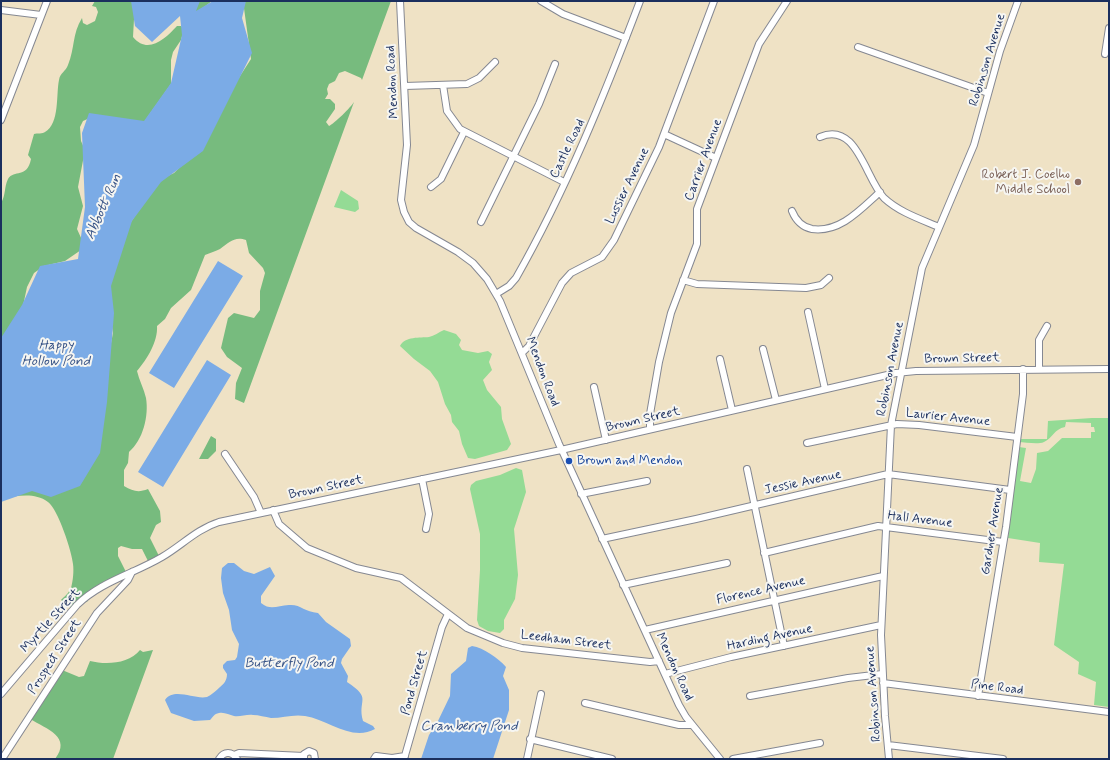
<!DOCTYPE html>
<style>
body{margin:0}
#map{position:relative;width:1110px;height:760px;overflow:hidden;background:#efe2c5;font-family:Mynerve,sans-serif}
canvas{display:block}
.frame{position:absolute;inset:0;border:2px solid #1b2f5e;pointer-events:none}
</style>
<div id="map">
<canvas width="1110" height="760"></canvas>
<div class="frame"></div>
</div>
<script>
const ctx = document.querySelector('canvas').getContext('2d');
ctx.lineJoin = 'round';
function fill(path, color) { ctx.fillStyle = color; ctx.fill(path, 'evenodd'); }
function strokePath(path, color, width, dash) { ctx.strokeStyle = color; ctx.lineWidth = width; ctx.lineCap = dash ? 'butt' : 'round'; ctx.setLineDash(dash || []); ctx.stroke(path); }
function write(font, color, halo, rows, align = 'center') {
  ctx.font = font + ' Mynerve,sans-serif'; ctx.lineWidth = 4; ctx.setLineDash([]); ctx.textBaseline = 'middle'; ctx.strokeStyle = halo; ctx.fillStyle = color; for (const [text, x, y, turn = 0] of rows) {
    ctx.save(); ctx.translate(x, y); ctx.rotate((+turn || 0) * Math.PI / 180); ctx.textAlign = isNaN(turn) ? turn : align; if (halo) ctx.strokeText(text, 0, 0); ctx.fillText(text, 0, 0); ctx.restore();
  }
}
const green = new Path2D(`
 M341,190l17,11 1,8 -4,3 -21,-5z
 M444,330l12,4 5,6 -2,5 3,5 16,3 10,-2 4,3 -3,8 3,8 -9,10 4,10 14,17 1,12 9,25 -4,6 -32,9 -7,-1 -6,-14 -3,-13 -7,-9 -1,-7 -6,-11 -7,-22 -8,-11 -16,-12 -14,-13c5,-10 20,-8 29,-9 5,-1 10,-5 15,-7z
 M1092,418h17v289l-15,-2 2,-23 -18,-8 1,-12 -25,-17 10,-81 -25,-2 1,-19 -32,-5 10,-89 1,-2 7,1 -6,33 11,2 5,-14 1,-16 11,-2 14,-13h29v-6h4l-1,-5h-3v-4l-25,-1 -1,5c-11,2 -12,11 -21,15 -7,3 -18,0 -26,0l1,-3h28l1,-18z
 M516,468l6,2 4,22 -12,37 4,46 -3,24 -11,21v9l-4,4 -12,-2 -9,-5 -2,-6 3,-50v-36l-10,-45 1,-4 5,-4 24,-6z`);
const forest = new Path2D(`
 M95,1h40l-2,36c15,18 32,2 44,-11h4l3,3 -3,11 -8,12 -2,8v24l-29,41 -50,-8 -9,4 -3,6 1,14 4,9 -7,37 5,19 -6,23 5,11 -1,10 -16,11 -21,5 -10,7 -7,14 -4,19 -22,40v-143c5,-8 3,-16 7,-24 6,-10 19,0 23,-20l-3,-4 6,-21c3,-1 9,0 11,-2 15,-8 11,-39 14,-52 1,-7 7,-9 9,-15 7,-17 4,-31 14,-47l1,5 4,2 8,-4 3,-9 -2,-5 -4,-1z
 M191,1h21l-17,13z
 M243,1h148l-29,79 -1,-2 -16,-7 -6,2 -4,8 -6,3 -2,5 1,5 -3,5h5l5,5v5l-9,13 3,4c5,-2 22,-19 25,-24l-110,301 -9,-4 1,-16 6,-15 -15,-11 -6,-9 7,-30 6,-5 20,5 6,-8v-19l5,-18 -2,-5 -14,-15 -3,-13c-12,-4 -17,3 -26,9 -4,2 -10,4 -15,6l-14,35 -20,18 -6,11 -8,7c1,16 -10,33 -20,45 2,9 7,18 9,27 3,18 -3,42 -17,54l-1,11 -4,7v16c9,5 14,7 24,3l12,22 1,11 -5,3 -6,13 10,20 -11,5 -7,-14h-10l-11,-3 -3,2v8l9,18 -38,23 -2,5 -3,-1 -10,9 -13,-10c3,-3 8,-7 10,-12 2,-7 3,-17 2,-24 -1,-12 -15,-55 -25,-62 -14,-10 -31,-6 -47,-3l108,-146 4,-20 -6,-39 17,-61 33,-52 17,-8 10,-10 67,-104z
 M211,436l5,3v12l-8,8h-9z
 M140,650l3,2 10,-2 -40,109h-58c17,-22 -8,-30 -25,-40l32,-49 17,7 5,-1 6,-15c16,4 39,3 50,-11z`);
const water = new Path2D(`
 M131,1h69l-4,10 17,-10h33l-4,17 10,35 -49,98 -42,31 -29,39 -21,65 3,27 -7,89 -7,51 -20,33 -29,11 -19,-6 -31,11v-164l21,-33 18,-39 38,-7 7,-52 -3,-74 7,-20 55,8 27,-38 11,-48 -2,-19 -28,26 -17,-16z
 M218,261l25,15 -69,112 -25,-15z
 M207,360l24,15 -68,112 -25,-15z
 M228,563h6l10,8 10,3 16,-7 5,9 -14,20v7c11,9 18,1 30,2 10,0 14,7 27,8l8,9 24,17 1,7 -9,13 -1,4 7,13 -1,6c26,17 10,17 16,39l10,5 2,3c-23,13 -46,-9 -70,-13 -12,-2 -22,2 -34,2 -6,-1 -12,-3 -18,-3 -6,-1 -13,2 -19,1 -5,-1 -9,-4 -15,-3 -5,1 -6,4 -9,7l-16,1 -23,-8 -6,-13c9,-13 30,0 42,-3 4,-2 9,-6 13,-10 4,-3 7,-7 7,-13l-4,-6v-3l4,-4 8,-1 2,-3 2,-13 -7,-14 -3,-20 -6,-17 -2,-15 1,-10z
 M472,646c12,2 26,12 34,21l-3,9 6,14v20l-16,49h-72l8,-24 8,-12 13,-27 1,-22 15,-13 2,-13z`);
const minor = new Path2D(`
 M400,1l7,144 -6,55 3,12 5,10 7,6 42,24 15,11 14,16 13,22 59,143 120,261 7,12 34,42
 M541,1l22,13 63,24
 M1,10l40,5
 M858,47l130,46
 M1105,54l4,-26
 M443,85l4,26 13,18 104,53
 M405,86l62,-2 12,-6 16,-16
 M1,120l46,-119
 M664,134l52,24
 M820,137c37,-16 45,41 64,61 15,14 36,21 55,29
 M431,187l10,-8 23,-47
 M792,211c4,10 10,16 20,18 28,4 49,-20 68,-37
 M481,222l58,-118 16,-40
 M683,280l14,4 109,4 15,-3 8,-7
 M496,294l13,-8 7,-8c50,-88 88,-182 124,-277
 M808,312l17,77
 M763,349l13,51
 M522,353l7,-7 33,-63 9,-10 31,-16 12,-17 45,-93 55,-146
 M720,359l12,51
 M1039,369v-29l8,-14
 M594,387l12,53
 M650,429v-15l9,-52 12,-49 26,-69v-35l62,-165 28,-43
 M807,443l90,-19 22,1 98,12
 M225,454l29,43 7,16
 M747,469l37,177
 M422,479l7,35 -3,15
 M581,494l66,-13
 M273,510l6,14 28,24 49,20 45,10 66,50 36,15 19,5 128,14 9,-1
 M602,539l94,-20 192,-45 122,16
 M764,553l114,-27 125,16
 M623,585l104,-22
 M645,630l238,-54
 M665,674l66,-17 150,-32
 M883,683l226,29
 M1,694l76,-89c23,-23 56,-31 85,-48 19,-11 35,-28 57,-35l342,-72 335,-77 20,-2 193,-2
 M750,696l98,-18 34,-4
 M978,696l28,-169 17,-133v-25
 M585,703l94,22h13
 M530,739l82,20
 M888,745l115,14
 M234,755l5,-2 65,3
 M2,759l95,-146 31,-33 4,-8
 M219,759c5,-8 13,-8 18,0
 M304,759v-5l5,-3 5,2 1,6
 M374,759l2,-3 16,2 13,-2
 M404,759l38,-132 6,-13
 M527,759l14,-65
 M733,759l87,-16
 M889,759l-4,-43 -4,-81 10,-210 31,-157 52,-123 26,-94 18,-50`);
const markers = [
 [1078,182,4,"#8d6e63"],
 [569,461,4,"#1a4fb4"]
];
const streetNames = [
 ["Robinson Avenue",988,60,-73],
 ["Mendon Road",393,82,-93],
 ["Castle Road",568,149,-64],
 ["Carrier Avenue",704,160,-70],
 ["Lussier Avenue",628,186,-64],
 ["Brown Street",962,359,-1],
 ["Robinson Avenue",891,369,-79],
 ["Mendon Road",542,372,69],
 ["Laurier Avenue",948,418,6],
 ["Brown Street",643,420,-13],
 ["Jessie Avenue",803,483,-12],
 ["Brown Street",326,488,-12],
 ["Hall Avenue",920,520,7],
 ["Gardner Avenue",993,531,-81],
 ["Florence Avenue",761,591,-13],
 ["Myrtle Street",51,621,-48],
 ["Harding Avenue",770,638,-12],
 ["Leedham Street",566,641,7],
 ["Prospect Street",55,657,-57],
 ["Mendon Road",674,667,65],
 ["Pond Street",415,683,-74],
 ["Pine Road",997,688,7],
 ["Robinson Avenue",874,694,-94]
];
const educationNames = [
 ["Robert J. Coelho",1070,175],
 ["Middle School",1070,190]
];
const transitNames = [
 ["Brown and Mendon",577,461]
];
const waterNames = [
 ["Abbott Run",104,207,-66],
 ["Happy",56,346],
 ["Hollow Pond",56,362],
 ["Butterfly Pond",289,664],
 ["Cranberry Pond",469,727]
];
fill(green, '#94db95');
fill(forest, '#77bb7e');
fill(water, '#7babe6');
strokePath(minor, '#858892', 8);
strokePath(minor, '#fff', 6);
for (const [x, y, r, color] of markers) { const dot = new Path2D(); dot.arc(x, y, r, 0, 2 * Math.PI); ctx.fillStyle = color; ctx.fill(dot); strokePath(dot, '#f6f6f2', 1.5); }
write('13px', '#1b2f5e', '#f6f6f2', streetNames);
write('13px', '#785e54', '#f6f6f2', educationNames, 'right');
write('13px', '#164399', '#f6f6f2', transitNames, 'left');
write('italic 14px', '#385487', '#f6f6f2', waterNames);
</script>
